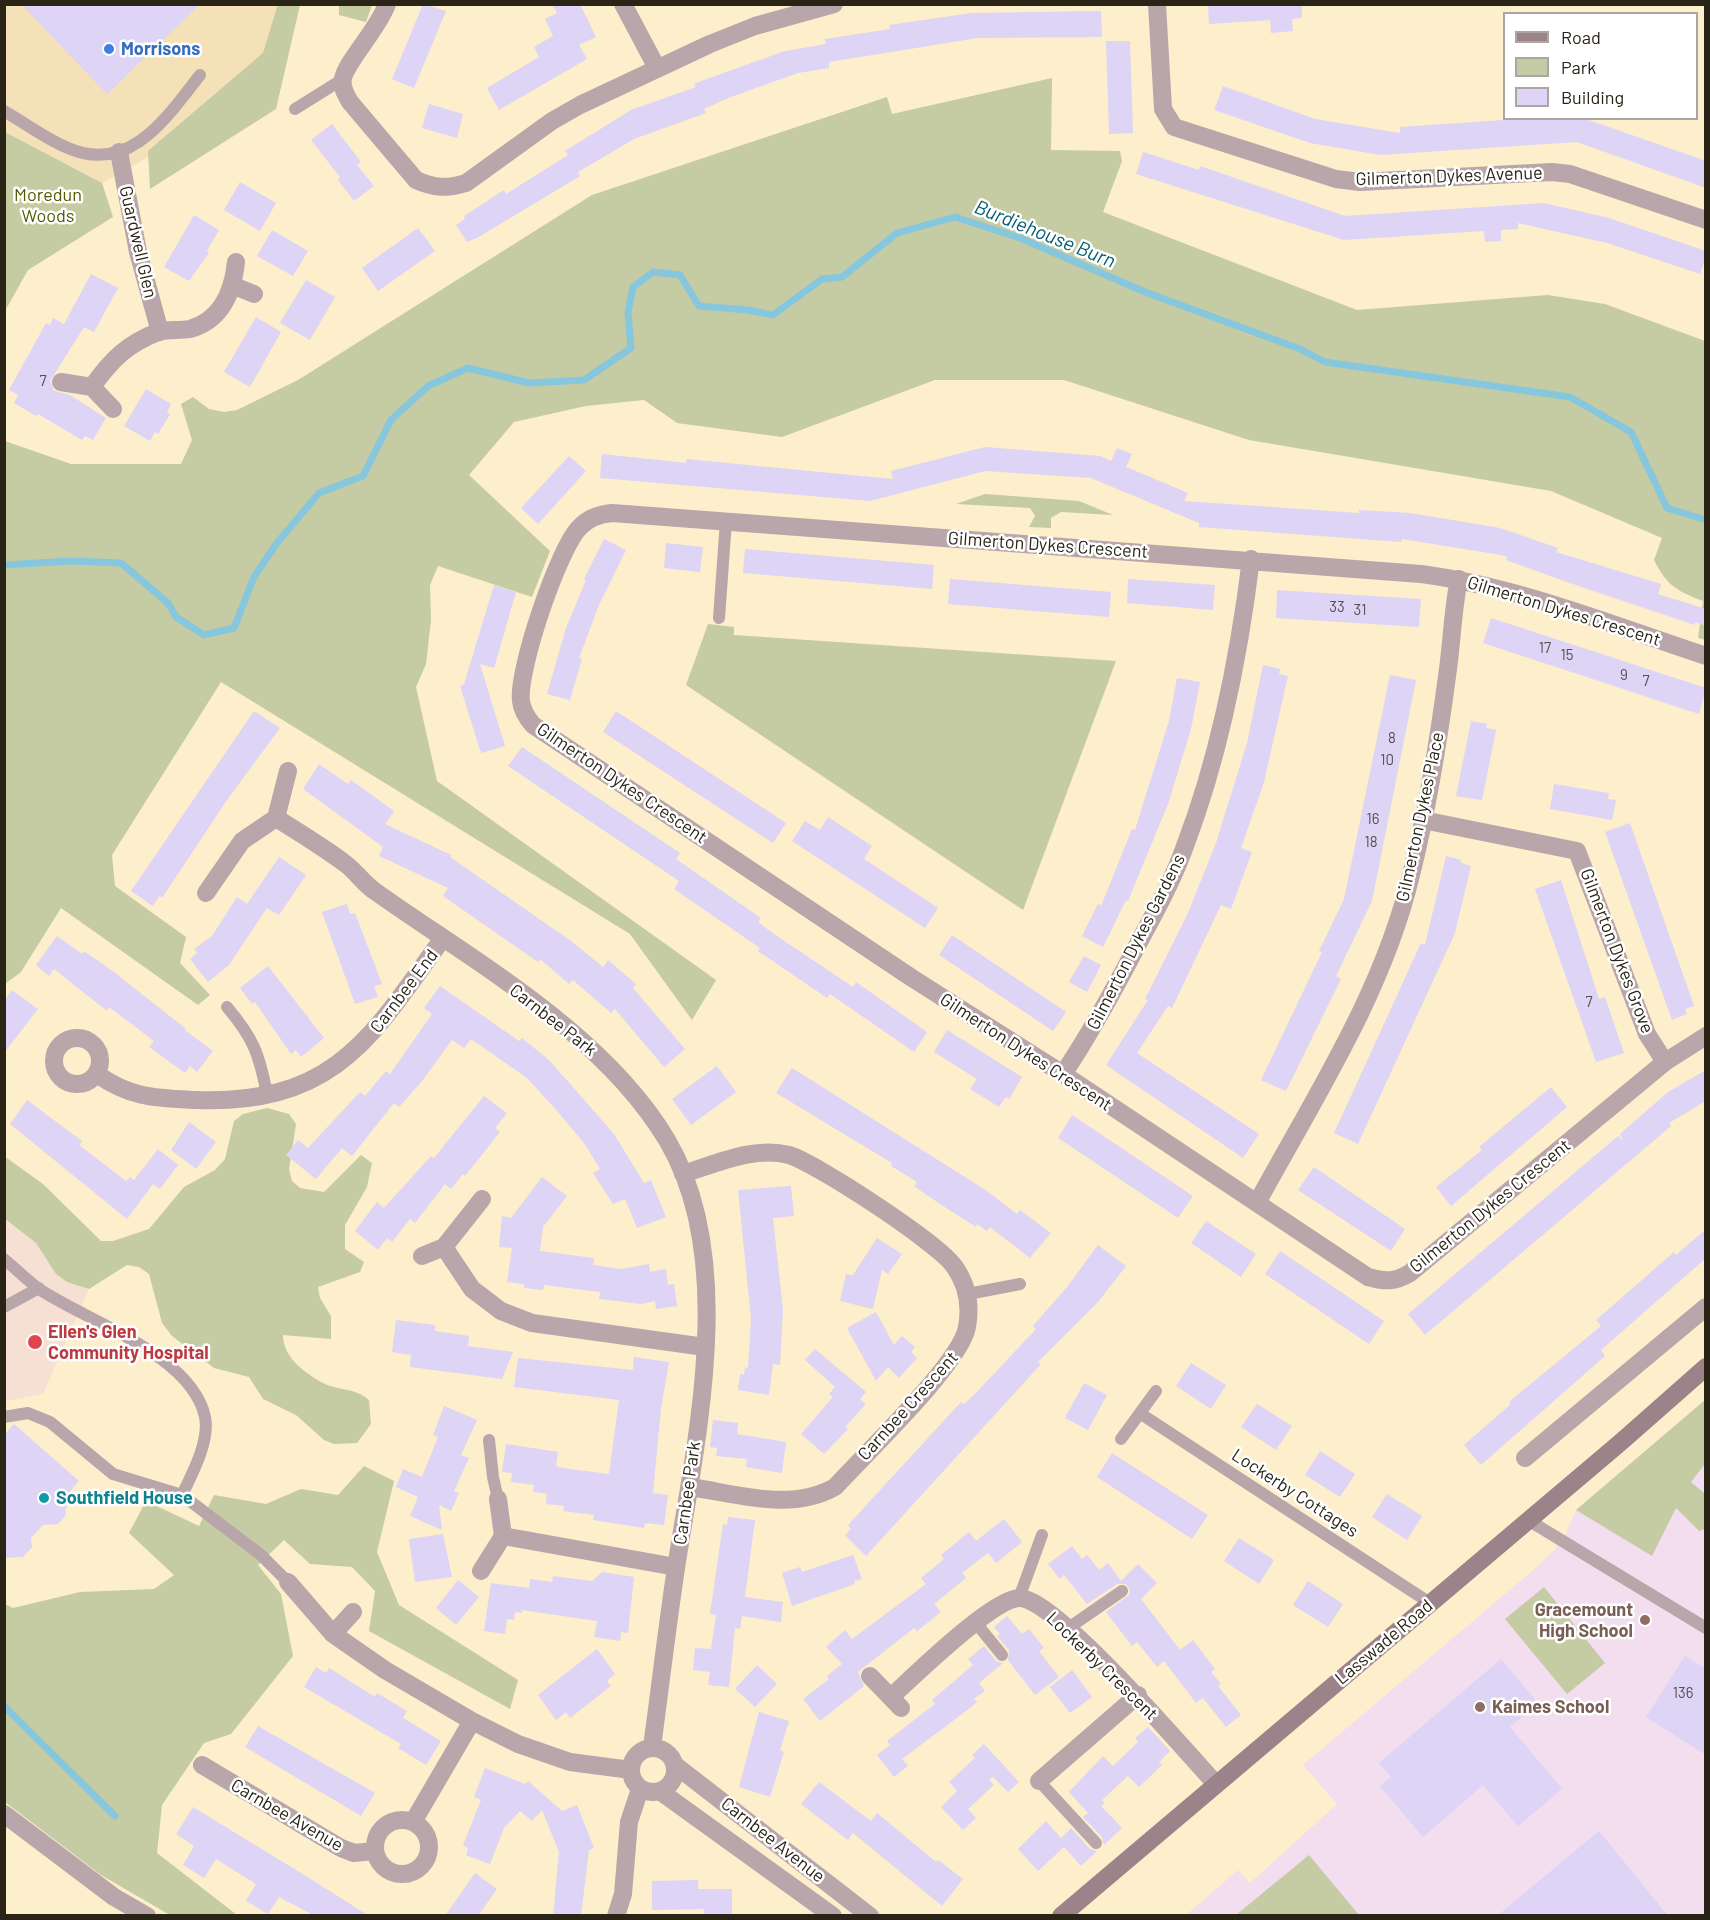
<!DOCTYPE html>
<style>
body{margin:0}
#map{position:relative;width:1710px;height:1920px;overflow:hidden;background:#fdeecc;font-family:Barlow,sans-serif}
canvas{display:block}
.frame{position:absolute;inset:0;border:6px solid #2a2417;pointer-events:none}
.legend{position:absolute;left:1503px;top:12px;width:195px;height:108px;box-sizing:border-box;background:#fff;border:2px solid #aaa7a2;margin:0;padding:8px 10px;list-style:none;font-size:18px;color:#2a2417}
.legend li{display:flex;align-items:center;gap:12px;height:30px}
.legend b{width:30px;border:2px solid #aaa7a2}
</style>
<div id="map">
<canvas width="1710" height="1920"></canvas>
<div class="frame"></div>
<ul class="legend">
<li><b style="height:8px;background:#9c8389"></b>Road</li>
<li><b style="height:16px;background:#c5cba2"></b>Park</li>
<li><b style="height:16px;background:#ddd4f6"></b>Building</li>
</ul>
</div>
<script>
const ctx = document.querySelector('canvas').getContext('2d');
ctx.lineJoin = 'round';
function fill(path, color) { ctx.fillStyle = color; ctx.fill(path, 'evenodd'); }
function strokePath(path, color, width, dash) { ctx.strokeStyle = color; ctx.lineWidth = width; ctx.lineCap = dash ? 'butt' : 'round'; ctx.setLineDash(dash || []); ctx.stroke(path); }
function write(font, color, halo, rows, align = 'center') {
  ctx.font = font + ' Barlow,sans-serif'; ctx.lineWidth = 5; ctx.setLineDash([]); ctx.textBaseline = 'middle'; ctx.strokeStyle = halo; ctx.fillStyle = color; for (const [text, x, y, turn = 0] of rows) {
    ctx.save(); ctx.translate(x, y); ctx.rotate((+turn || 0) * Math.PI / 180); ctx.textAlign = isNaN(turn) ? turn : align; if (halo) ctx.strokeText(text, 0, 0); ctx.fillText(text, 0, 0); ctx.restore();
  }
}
const built = new Path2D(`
 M4,5h283l-42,98 -143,80 -97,-51z`);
const education = new Path2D(`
 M1705,1400v515l-520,1 53,-46 12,13 87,-79 -34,-39 235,-199 25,-25 13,-31z`);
const medical = new Path2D(`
 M4,1219l32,24 20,31 11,8 22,7 -46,105 -38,7z`);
const green = new Path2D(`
 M278,4l22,1 -24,104 -126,80 -2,-38 115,-98z
 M339,5v-1l33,1 -6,17 -27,-7z
 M1052,78l-1,72 69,1 2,10 -19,51 254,98 191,-15 57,9 100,37v299l-7,-2 5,-37c-26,-10 -36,-15 -49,-41l8,-22 -111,-47 -302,-51 -185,-60h-129l-153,57 -105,-14 -33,-23 -58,6 -72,16 -45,53 81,76 -18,46 -94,-31 -8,19 1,35 -5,44 -10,23 21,94 279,199 -24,40 -62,-86 -409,-252 -109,173 3,31 71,51 -6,26 30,32 -12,10 -137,-97 -40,64 -16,12v-543l66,23h110l11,-24 -11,-36 12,-7 16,12 15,3 13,-2 61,-30 294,-185 295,-98 5,17z
 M5,132l97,51 11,34 -85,53 -23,41z
 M985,494l94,7 34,14 -52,-3 -10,6v10l-22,-1 6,-11 -5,-8 -74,-4z
 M708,624l26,3v8l382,26 -93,249 -337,-225z
 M267,1108l22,6 7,10 -7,45 3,12 8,7 24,4 37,-37 11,8 -5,24 -22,38v24l19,13 -4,10 -42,15 2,11 11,18v23l-48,-4c0,23 23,39 42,49 16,7 31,4 44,16l2,24 -14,19 -23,1 -10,-4 -28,-25 -33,-16 -14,-22 -35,-9 -42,-32 -10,-13 -13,-49 -10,-7 -12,-2 -38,24 -22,-7 -11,-8 -20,-31 -31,-24 -1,-63 39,28 58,57h12l36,-12 35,-42 31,-17 10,-11 9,-38 9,-7z
 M1705,1400v64l-14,18 14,12v35l-6,2 -23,-23 -24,48 -76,-46z
 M364,1466l30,15 -17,71 22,53 119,75 -8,29 -141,-78 6,-40 -23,-24 -42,-3 -26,-24 -26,25 23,29 12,62 -62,78 -27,9 -42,62 -5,48 80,62h-67l-69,-40 -96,-73v-198l8,4 67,-16 74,-3 20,-14 -45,-42 17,-32 53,25 15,-31 52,9 35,-15 37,6z
 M1544,1587l61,76 -38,31 -62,-75z
 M1309,1855l50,60h-123z`);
const stream = new Path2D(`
 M4,565l67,-4 50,2 47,40 8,14 28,18 30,-7 20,-51 23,-34 42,-50 44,-17 28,-56 37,-34 40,-18 61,15 55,-3 47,-32 -3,-36 5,-25 20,-15 27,3 19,31 49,4 25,5 49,-36 20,-2 55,-44 58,-16 65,21 125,54 155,57 25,13 245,35 61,35 36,76 39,12
 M4,1706l111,110`);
const building = new Path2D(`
 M21,4h179l-93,90z
 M423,4l23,7 -32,77 -22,-9z
 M552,4h28l16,33 -17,8 8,14 -88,51 -12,-22 52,-31 -5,-10 19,-11 -8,-17 12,-6z
 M1208,4h94v14l-10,1 1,12 -22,2 -1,-13 -61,4z
 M1101,11l1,26 -124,1 -149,24v6l-31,5 -70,25 -24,11 2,4 -72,26 -56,33 2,4 -103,62 -10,4 -11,-17 9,-6 -1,-3 40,-26 2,4 62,-39 -3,-4 66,-41 65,-23 -2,-3 10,-4 81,-29 41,-7 -1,-5 65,-10 -1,-4 83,-12z
 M1106,41h24l3,92 -24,1z
 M1223,86l92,33 85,14v-6l133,-9h50l123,43v27l-129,-46 -197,13 -70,-12 -96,-33z
 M429,104l34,10 -6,24 -35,-10z
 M332,124l29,38 -4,3 17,21 -20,15 -16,-21 2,-3 -29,-37z
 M1143,152l56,18 1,-4 145,50 199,-13 65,15 97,33v6l-6,17 -93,-31 -89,-20v6l-17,1v11l-16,1 -1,-11 -140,9 -208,-66z
 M240,182l36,21 -16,28 -36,-21z
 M194,215l25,15 -12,21 2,2 -20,28 -25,-14z
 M418,228l17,23 -57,40 -16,-23z
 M272,230l36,21 -15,25 -36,-20z
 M91,274l27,14 -24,44 -10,-5 -34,54 4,10 16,4 36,23 -13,22 -8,-4 -3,4 -44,-26 -2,2 -22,-13 4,-8 -9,-5 37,-67 4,2 3,-7 11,6z
 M306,280l29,17 -25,43 -30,-17z
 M256,317l25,15 -31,55 -26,-15z
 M146,389l25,15 -4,8 3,2 -12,20 -3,-2 -5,9 -26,-15z
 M985,447l115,9 11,5 6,-13 15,6 -6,13 62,26 -4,8 175,12v-3l51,3 90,15 58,20 -2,4 105,32 -3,10 48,15v17l-11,-4v3l-131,-44 -58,-21 1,-4 -105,-17 -1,3 -202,-15v-4l-108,-45 -106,-7 -115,30 -270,-23 2,-24 84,9v-4l207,20 -2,-8z
 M569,456l17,15 -48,53 -17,-16z
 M604,539l22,11 -27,55 -20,53 3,1 -12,41 -23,-6 19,-66 20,-48 -2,-1z
 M666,543l37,4 -3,25 -36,-4z
 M745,549l189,16 -2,24 -189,-16z
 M950,579l161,13 -2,25 -161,-13z
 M1128,579l87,6 -2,25 -86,-7z
 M494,585l22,7 -22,76 -14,-4 25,82 -24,7 -21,-67 4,-2z
 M1277,590l144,9 -2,28 -143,-9z
 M1491,618l215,70 -7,26 -216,-71z
 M1263,665l17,4 -1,5 9,2 -24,106 -23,66 11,4 -21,57 -10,-4 -49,103 -4,-2 -31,47 122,81 -16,24 -137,-93 42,-65 -3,-1 43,-86 28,-70 31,-100z
 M1390,675l26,5 -44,221 -36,75 5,3 -55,112 -25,-11 61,-128 -3,-1 25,-52z
 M1177,678l23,4 -9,47 -23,75 -40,97 -2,-1 -23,47 -21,-11 16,-32 3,2 31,-77 3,1 34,-109z
 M254,711l26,17 -53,72 -65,98 -3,-2 -6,10 -22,-15z
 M616,711l170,112 -13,20 -170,-111z
 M1471,721l16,3 -1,4 10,2 -14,70 -26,-4z
 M522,747l158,106 -4,6 85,59 -3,4 16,12 79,53 3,-5 71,50 -13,20 -84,-58 -3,4 -69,-47 2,-3 -86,-59 5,-8 -171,-115z
 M319,764l29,20 3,-4 43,31 -9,13 66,31 -1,2 121,84 32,26 5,-7 28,24 -3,4 52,61 -21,18 -49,-58 -4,4 -38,-33 -4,4 -29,-25 -2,3 -95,-66 5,-8 -69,-32 4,-9 -80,-58z
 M1554,784l55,9 -1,6 8,1 -4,20 -62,-11z
 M828,817l44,29 -8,13 74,49 -13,20 -133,-87 13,-20 15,9z
 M1630,823l64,183 -9,3 2,5 -15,6 -67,-188z
 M1446,856l15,4v3l10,3 -16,67 -97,211 -24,-11 87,-190 4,2z
 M279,857l27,18 -27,40 -12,-7 -38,57 -21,17 -18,-23 7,-6 -3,-4 18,-13 25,-39 10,7z
 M1561,880l38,119 6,-2 19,56 -28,9 -61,-173z
 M347,904l3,10 5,-1 27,71 -8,2 4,11 -23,7 -33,-92z
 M952,935l114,77 -13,19 -114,-76z
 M57,936l25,18 2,-3 30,21 72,57 -2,4 2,-2 27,20 -16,21 -7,-6 -5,7 -36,-26 5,-6 -45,-34 -2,4 -53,-42 -5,7 -13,-11z
 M1084,956l17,9 -14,27 -18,-10z
 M268,966l56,72 -23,19 -5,-7 -5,4 -36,-52 -3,2 -12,-16z
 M440,986l79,55 3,-3 27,22 65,74 30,49 7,-3 15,37 -29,11 -12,-29 -12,5 -20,-31 7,-4 -16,-26 -26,-31 -31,-34 -56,-39 -7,9 -12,-8 -30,41 -23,26 -5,-4 -42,53 -10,-8 -26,31 -30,-24 12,-15 10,8 52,-56 5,4 21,-25 4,3 42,-60 -8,-6z
 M12,990l26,19 -34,44v-52z
 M947,1030l75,47 -13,22 -3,-2 -7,10 -29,-18 7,-10 -43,-27z
 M717,1066l19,26 -45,33 -19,-26z
 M792,1068l195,123 30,23 3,-4 31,23 -21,25 -40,-31 -3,4 -10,-7 -1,3 -36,-23 -26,-18 3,-4 -26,-16 1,-3 -116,-70z
 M1706,1070v31l-37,22 2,3 -246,209 -17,-21 210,-178 5,5 -3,-7 48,-42z
 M1551,1087l16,20 -116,99 -15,-19 46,-37 -3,-3z
 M484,1096l23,17 -12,15 5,4 -35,44 -2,-2 -12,15 -6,-5 -30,39 -5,-4 -18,23 -5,-4 -9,12 -23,-19 22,-29 7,6 47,-52 3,2z
 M27,1100l55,41 -3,4 47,36 4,-4 4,3 24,-31 20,16 -18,24 -7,-5 -26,35 -117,-95z
 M1072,1115l121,81 -15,22 -120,-80z
 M189,1122l27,20 -20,27 -25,-19z
 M1314,1167l91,62 -14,22 -93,-61z
 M542,1177l25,19 -24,31 -3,24 54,7 -1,7 28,4 28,-5 1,8 16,-3 2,16 6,-1 3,22 -21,3 -1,-8 -14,3 -42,-5 1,-7 -56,-7 -1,5 -19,-2v-4l-17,-2 5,-34 -13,-1 3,-31 9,2z
 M791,1186l3,30 -21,2 10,92 -3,55 -7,-1 -4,31 -31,-5 2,-16 4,1 1,-8 3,1 3,-50 -13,-128z
 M1206,1221l50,33 -15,23 -50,-34z
 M1706,1229v29l-105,92 4,6 -124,109 -17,-20 47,-41 -2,-2 92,-76 -5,-6 78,-68 2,3z
 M877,1238l25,16 -14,20 -6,-4 -9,39 -33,-8 6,-27 7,1z
 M1098,1245l28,21 -28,36 -60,60 3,2 -175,192 -21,-21 6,-6 -3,-4 113,-123 3,2 13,-12 59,-63 -3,-3 34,-39z
 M1280,1251l104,70 -15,23 -104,-70z
 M876,1312l18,33 8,-9 13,11 -4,5 6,6 -18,20 -11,-11 -12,14 -29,-53z
 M396,1320l39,5v6l34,5 -1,10 45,6 -11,27 -92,-12 1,-12 -19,-3z
 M815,1349l51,43 -6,7 6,5 -21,23 3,2 -24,25 -23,-20 32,-37 -4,-3 6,-7 -30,-27z
 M634,1357l35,5 -8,46 -8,85 15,2 -4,30 -19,-2 -1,5 -51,-8 1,-5 -31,-4 1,-5 -18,-2 1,-10 -14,-2 1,-7 -23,-3 1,-9 -10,-1 4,-28 52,8 -2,14 6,2 47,6 10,-74 -105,-13 4,-29 115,12z
 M1191,1363l35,22 -15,24 -35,-23z
 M1084,1383l23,12 -19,35 -23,-12z
 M1257,1404l35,22 -16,24 -35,-23z
 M444,1406l33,14 -16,35 8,3 -15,33 5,2 -8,18 -12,-6 3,25 -32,-14 8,-19 -22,-10 7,-18 19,8 16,-40 -5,-2z
 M713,1420l25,3 -1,11 49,8 -4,31 -36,-6 1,-8 -31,-3 1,-8 -7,-1z
 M14,1424l65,57 -11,13 2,6 -5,10 1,5 -8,9 -15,1 -12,13 1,9 -9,10 -19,1v-123z
 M1320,1451l35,23 -15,23 -35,-22z
 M1112,1453l96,62 -16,24 -95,-62z
 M1387,1494l35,22 -15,24 -35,-23z
 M728,1517l27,3 -10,77 38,5 -2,20 -39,-6 -2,13 -5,-1 -6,59 -21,-2 2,-13 -17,-2 2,-22 16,1 5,-34 -6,-1 13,-90 4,1z
 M1004,1519l18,23 -26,21 -8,-10 -26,20 4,5 -32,26 7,8 -24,19 -3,-3 -51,40 -5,4 6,14 -44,35 -17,-22 26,-20 -2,-3 15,-12 -16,-17 19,-17 7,9 74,-55 -5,-6 23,-19 -3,-4 28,-23 7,9z
 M443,1534l9,43 -37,5 -6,-43z
 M1239,1538l35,22 -15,24 -35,-23z
 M1072,1546l10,13 5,-4 12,15 9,-7 13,18 17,-17 19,19 -16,16 39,51 13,-10 22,29 -4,3 10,12 -3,2 23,29 -15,12 -23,-29 -7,5 -32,-42 -7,6 -20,-25 -5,4 -26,-34 23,-17 1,-5 -4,-6h-9l-30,20 -23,-29 -4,4 -12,-15z
 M853,1555l9,24 -8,2 1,3 -63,22 -10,-33 18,-6 2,5z
 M602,1572l32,5 -6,56 -7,-1 -1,9 -26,-4 3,-16 -75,-11v3l-7,-1 -1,8 -7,-1 -2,15 -21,-3 7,-48 38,5 1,-9 22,3 1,-6 39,5z
 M458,1580l21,17 -23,28 -20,-17z
 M1308,1581l35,23 -15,23 -35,-22z
 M1007,1616l15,18 7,-5 15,19 -5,3 20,26 -24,18 -27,-35 1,-10 -12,-14 3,-2 -6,-7z
 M984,1646l12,15 7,2 -24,20 6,8 -11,8 3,3 -7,6 -68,51 6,7 -14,11 -17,-22 13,-10 -3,-4 48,-37 -3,-4 41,-35 -5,-6z
 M597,1649l18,25 -8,7 4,5 -41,32 -4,-6 -10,8 -18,-25z
 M1685,1656l21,13v86l-60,-38z
 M1501,1659l37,44 -28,24 52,62 -44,37 -35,-41 -60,52 -43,-51 11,-9 -12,-14z
 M757,1665l20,19 -22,23 -20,-18z
 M316,1667l10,6 3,-5 46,29 2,-4 30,18 -4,7 38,23 -15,24 -28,-17 3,-4 -97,-57z
 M1072,1670l20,27 -22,16 -20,-26z
 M759,1712l30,9 -9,29 4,2 -14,45 -31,-10z
 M258,1726l117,67 -14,23 -116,-69z
 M1148,1727l22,24 -11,11 3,3 -23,22 -11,-11 -26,24 3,3 -4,3 21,22 -18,17 -2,-8 -19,-20 5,-4 -19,-21 34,-36 10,10 25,-24 -3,-4z
 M984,1744l35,38 -11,10 -15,-15 -4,3 5,5 -26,24 8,9 -13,12 -22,-23 16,-16 -8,-9 26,-24 -3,-3z
 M485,1768l40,16 3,-3 34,30 15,-6 17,43 -5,2 -8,66h-28l6,-64 -17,-42 -10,11 -12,-10 -16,17 -14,36 -24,-9 2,-7 -5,-3 18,-45 -7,-3z
 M819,1782l52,39 6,-8 59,49 2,-2 25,19 -21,27 -89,-73 -5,7 -47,-36z
 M193,1807l121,74 55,35h-54l-36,-19 -11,17 -22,-13 10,-17 -40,-25 -12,19 -21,-13 11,-19 -18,-12z
 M1046,1821l15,17 10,-10 19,21 7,2 -16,15 -17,-19 -26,24 -20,-22z
 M1599,1831l69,85h-171z
 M475,1873l22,16 -19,27h-33z
 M698,1880v9h34v27h-28v-7l-52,1v-29z`);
const lane = new Path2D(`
 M295,109l48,-30
 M4,111c21,12 42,28 64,37 62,27 99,-31 132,-73
 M719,618l7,-97
 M227,1007c27,32 32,47 40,87
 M4,1259c12,10 23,21 35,30 48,32 153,66 166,128 5,24 -13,57 -23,78
 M968,1294l52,-10
 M4,1307l35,-19
 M1141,1414l289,189
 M4,1417l24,-4 22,9 63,52 69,21 79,60 27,27
 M1121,1439l35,-48
 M489,1440l4,37 5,22
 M1528,1520l178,108
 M1019,1598l23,-63
 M976,1623l26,32
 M1067,1629l55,-38
 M1039,1781l57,62`);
const street = new Path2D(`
 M387,4c-8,24 -42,59 -44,75 -2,8 3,16 7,23l66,78c18,8 31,9 50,3l86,-62 28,-16 130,-61 45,-18 79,-22
 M623,4l34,64
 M1157,4l6,105 11,18 162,52 24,3 192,-10 18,2 136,46
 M119,152l19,100 22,80
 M234,286l20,8
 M61,382l31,5 21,22
 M92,387c19,-27 35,-43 66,-55 10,-3 22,-1 32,-3 32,-9 43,-38 46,-67
 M1706,656c-94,-31 -187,-69 -285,-82l-809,-61c-12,1 -24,5 -33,15 -21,22 -62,143 -58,173 1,10 6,17 12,24l379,253 151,96 305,203c17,5 27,5 42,-4l255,-211 41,-26
 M276,818c24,15 49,30 71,47 10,8 18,20 29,27 100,71 227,141 291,248 71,119 29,299 9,428 -9,60 -16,120 -24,179
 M1423,820l154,31 70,183 18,28
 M206,893l36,-52 34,-23 12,-47
 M54 1061a23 23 0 1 1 46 0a23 23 0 1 1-46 0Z
 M97,1074c33,24 59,24 99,26 138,5 175,-62 247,-162
 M1063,1074c28,-41 52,-86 75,-130 17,-32 35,-64 47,-98 35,-92 54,-189 66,-287
 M683,1174c33,-10 70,-28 106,-19 27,8 149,88 165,111 13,18 17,39 13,61 -6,36 -103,128 -132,160 -44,25 -97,7 -145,0
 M482,1199l-38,48 28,42 29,22 31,12 173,24
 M1257,1203c57,-105 126,-210 154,-328 17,-68 28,-137 37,-206 4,-30 5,-61 11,-90
 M422,1256l22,-9
 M1525,1458l181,-151
 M503,1536l173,31
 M481,1571l22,-35 -5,-37
 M288,1582l45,52 52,36 87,51 46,23 52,18 61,8
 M333,1634l20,-22
 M870,1676l31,32
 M891,1697c23,-21 101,-98 128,-99 36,-1 168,155 197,186
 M631 1770a22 22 0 1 1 44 0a22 22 0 1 1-44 0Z
 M202,1765l139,83 13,5 21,-2
 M675,1765l195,151
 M1039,1781l99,-86
 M661,1792l172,124
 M4,1814l110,83 33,19
 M375 1847a27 27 0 1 1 54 0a27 27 0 1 1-54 0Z
 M413,1822l59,-101
 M616,1916l7,-22 6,-72 11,-33`);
const secondary = new Path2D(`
 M1061,1916l560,-474 85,-75`);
const markers = [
 [109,49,6,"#3f7fe0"],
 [35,1342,8,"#e0444e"],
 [44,1498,6,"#0f9aa8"],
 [1645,1620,6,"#8d6e63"],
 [1480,1707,6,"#8d6e63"]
];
const numberNames = [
 ["7",43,381],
 ["33",1337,607],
 ["31",1360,610],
 ["17",1545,648],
 ["15",1567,655],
 ["9",1624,675],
 ["7",1646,681],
 ["8",1392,738],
 ["10",1387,760],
 ["16",1373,819],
 ["18",1371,842],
 ["7",1589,1002],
 ["136",1683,1693]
];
const shopNames = [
 ["Morrisons",121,49]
];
const streetNames = [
 ["Gilmerton Dykes Avenue",1449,176,-2],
 ["Guardwell Glen",138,242,77],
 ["Gilmerton Dykes Crescent",1048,545,4],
 ["Gilmerton Dykes Crescent",1564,611,17],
 ["Gilmerton Dykes Crescent",622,783,34],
 ["Gilmerton Dykes Place",1420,817,-78],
 ["Gilmerton Dykes Gardens",1136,942,-63],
 ["Gilmerton Dykes Grove",1617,951,69],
 ["Carnbee End",404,991,-53],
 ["Carnbee Park",553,1020,38],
 ["Gilmerton Dykes Crescent",1026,1052,33],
 ["Gilmerton Dykes Crescent",1490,1206,-39],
 ["Carnbee Crescent",908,1406,-48],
 ["Carnbee Park",687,1493,-82],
 ["Lockerby Cottages",1295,1493,33],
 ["Lasswade Road",1384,1642,-40],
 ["Lockerby Crescent",1102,1666,44],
 ["Carnbee Avenue",287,1815,30],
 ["Carnbee Avenue",773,1840,38]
];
const parkNames = [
 ["Moredun",48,195],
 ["Woods",48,216]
];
const healthNames = [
 ["Ellen's Glen",48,1332],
 ["Community Hospital",48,1353]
];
const cultureNames = [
 ["Southfield House",56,1498]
];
const educationNames = [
 ["Gracemount",1633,1610],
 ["High School",1633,1631],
 ["Kaimes School",1492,1707,"left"]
];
const waterNames = [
 ["Burdiehouse Burn",1045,234,22]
];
fill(built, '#f4e1b8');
fill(education, '#f2deee');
fill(medical, '#f6e0d3');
fill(green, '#c5cba2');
strokePath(stream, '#87c7dd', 7);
fill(building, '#ddd4f6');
strokePath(lane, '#b8a6aa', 12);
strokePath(street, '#b8a6aa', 18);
strokePath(secondary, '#9c8389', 18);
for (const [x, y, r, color] of markers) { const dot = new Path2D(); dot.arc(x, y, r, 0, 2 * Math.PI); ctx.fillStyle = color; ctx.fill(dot); strokePath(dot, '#fff', 2); }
write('15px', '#57504f', null, numberNames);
write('bold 18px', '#366cbe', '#fff', shopNames, 'left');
write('18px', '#2a2417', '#fff', streetNames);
write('18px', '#545a00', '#fff', parkNames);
write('bold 18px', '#be3a42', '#fff', healthNames, 'left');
write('bold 18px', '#0d838f', '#fff', cultureNames, 'left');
write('bold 18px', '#785e54', '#fff', educationNames, 'right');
write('italic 20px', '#005d73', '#fff', waterNames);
</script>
